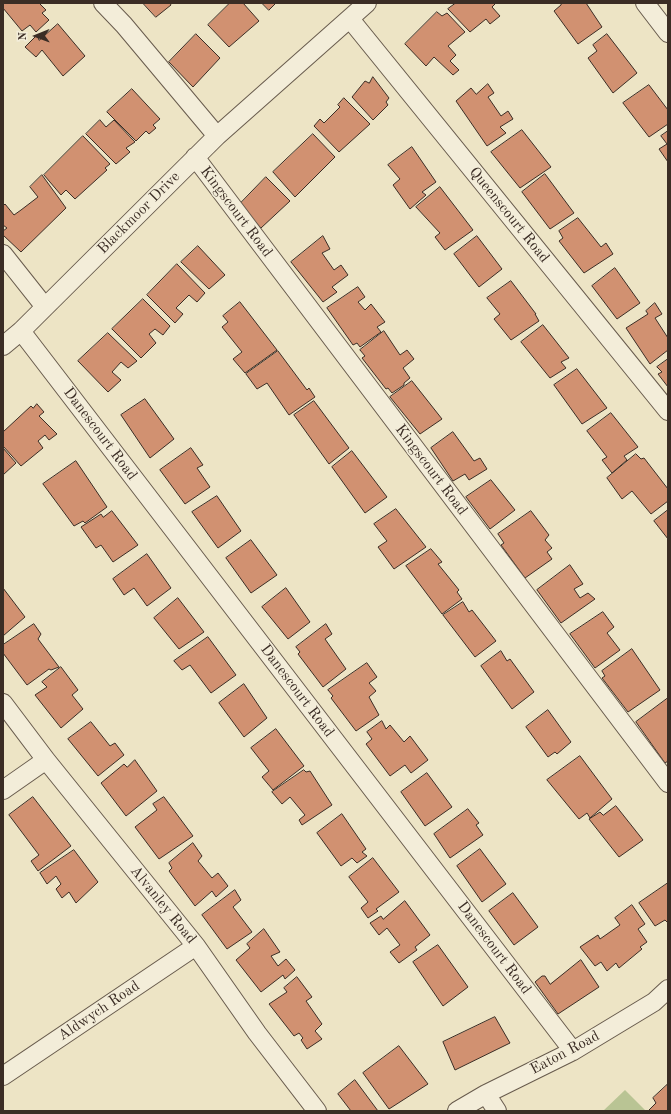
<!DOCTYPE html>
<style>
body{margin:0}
#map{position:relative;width:671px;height:1114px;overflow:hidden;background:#ede4c5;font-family:"Old Standard TT",serif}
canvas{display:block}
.frame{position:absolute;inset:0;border:4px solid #3b2d25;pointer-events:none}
.north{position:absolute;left:16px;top:16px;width:40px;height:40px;-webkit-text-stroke:3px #f3edd9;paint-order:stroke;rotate:269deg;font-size:11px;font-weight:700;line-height:16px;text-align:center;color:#3b2d25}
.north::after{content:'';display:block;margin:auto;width:14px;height:18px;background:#3b2d25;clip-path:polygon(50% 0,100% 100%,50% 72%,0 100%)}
</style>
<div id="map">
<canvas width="671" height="1114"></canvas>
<div class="frame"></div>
<div class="north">N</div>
</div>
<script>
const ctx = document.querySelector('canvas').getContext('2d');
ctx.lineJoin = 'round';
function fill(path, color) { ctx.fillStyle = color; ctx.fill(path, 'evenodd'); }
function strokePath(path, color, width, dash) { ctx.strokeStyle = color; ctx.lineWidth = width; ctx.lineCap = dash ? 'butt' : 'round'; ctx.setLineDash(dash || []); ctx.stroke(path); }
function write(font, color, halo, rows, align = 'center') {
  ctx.font = font + ' "Old Standard TT",serif'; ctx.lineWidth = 3; ctx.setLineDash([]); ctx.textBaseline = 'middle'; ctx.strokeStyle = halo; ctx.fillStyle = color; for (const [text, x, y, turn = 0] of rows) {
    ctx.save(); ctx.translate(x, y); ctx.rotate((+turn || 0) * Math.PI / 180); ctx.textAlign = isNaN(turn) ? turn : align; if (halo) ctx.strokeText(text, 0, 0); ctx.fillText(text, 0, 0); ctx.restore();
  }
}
const green = new Path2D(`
 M625,1090l21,21h-43z`);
const building = new Path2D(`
 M3,3h36l7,7 -4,3 7,7 -13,12 -6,-7 -8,6 -19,-23z
 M143,3h27l1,2 -15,12z
 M230,3h13l16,18 -30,26 -21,-22z
 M262,3h14l-7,7z
 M456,3h40l-4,4 8,9 -10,8 -4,-5 -16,13 -22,-23z
 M560,3h26l16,24 -24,17 -24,-33 7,-6z
 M437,12l5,4 5,-3 18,19 -17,14 8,9 -6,6 9,9 -6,5 -19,-18 -8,9 -21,-22z
 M58,24l27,32 -22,20 -21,-26 -6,7 -11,-10 12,-12 2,5z
 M196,34l24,24 -27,29 -24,-25z
 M607,34l30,39 -24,20 -25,-35 9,-7 -4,-6z
 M373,77l16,21 -3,4 2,3 -15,15 -21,-23 13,-16 4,2z
 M488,84l6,9 -6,4 13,19 7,-5 5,8 -13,8 6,6 -19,13 -31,-45 15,-13 5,6z
 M649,85l19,25v14l-19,13 -26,-34z
 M132,89l28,30 -7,6 3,3 -7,6 -3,-3 -10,10 -29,-29z
 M344,98l26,26 -31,28 -25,-26 6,-7 4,4 16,-16 -2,-2z
 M100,120l6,7 8,-7 21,22 -9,6 4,4 -14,12 -30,-30z
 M522,130l29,37 -31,21 -29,-36z
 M668,131v31l-9,-13 8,-5 -6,-8z
 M313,134l22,23 -40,40 -22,-25z
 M83,136l27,28 -5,4 2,2 -32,29 -9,-9 -5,5 -17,-20z
 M412,147l24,35 -14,10 4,3 -16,14 -17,-24 7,-6 -12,-14z
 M545,174l29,39 -24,16 -28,-37z
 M42,175l24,33 -45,44 -18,-17v-4l4,-3 -4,-3v-19l2,-2 9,11 7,-5 17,-13 -8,-10z
 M266,177l24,24 -29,27 -22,-23z
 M440,187l33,43 -28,20 -10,-13 5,-4 -24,-26z
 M578,218l23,29 5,-4 7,11 -29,19 -25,-32 4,-3 -4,-7z
 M323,236l7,13 -8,4 12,17 7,-5 7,10 -16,12 5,5 -14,10 -32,-40z
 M477,236l25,33 -23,18 -25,-33z
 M198,246l27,29 -16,14 -28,-27z
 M177,264l28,29 -8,9 -8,-7 -13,13 7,6 -8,9 -28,-28z
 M615,268l25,35 -23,16 -25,-33z
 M511,281l25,33h-1l4,7 -28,19 -17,-21 6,-5 -13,-16z
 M358,287l7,10 -7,5 7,8 6,-6 14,18 -8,5 4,5 -21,15 -3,-4 -4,2 -26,-37z
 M143,299l27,27 -7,9 -8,-6 -6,5 7,9 -15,15 -29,-29z
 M240,302l37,48 -32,23 -12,-14 9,-7 -20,-25 6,-5 -5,-6z
 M655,303l7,11 -7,4 13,20v12l-18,14 -24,-36 22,-14 -2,-3z
 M543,325l26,33 -8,4 5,6 -16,10 -29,-36z
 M384,331l16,24 7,-5 7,9 -11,9 7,10 -6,5v2l-12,8 -4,-5 -2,1 -24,-31 3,-2 -5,-6z
 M108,333l29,28 -9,7 -7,-6 -9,10 9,8 -13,12 -30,-31z
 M278,351l29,39 2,-2 6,9 -26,18 -22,-32 -10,6 -11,-15z
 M668,359v28l-10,-13 4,-2 -5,-5z
 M577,369l30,39 -25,16 -28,-39z
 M412,381l30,38 -22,15 -30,-37z
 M145,399l29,40 -24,19 -29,-43z
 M314,401l35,47 -20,16 -35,-49z
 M37,404l7,8 -5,4 18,18 -8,6 -4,-5 -7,6 5,7 -22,18 -18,-20v-14l28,-26 2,2z
 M611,413l27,34 -14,9 3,4 -15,13 -10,-13 5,-3 -20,-26z
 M453,432l21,29 6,-3 7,11 -18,11 -4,-6 -12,7 -22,-33z
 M3,448l13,15 -13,12z
 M191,448l12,17 -6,3 13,19 -25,17 -25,-34z
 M352,451l35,46 -22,16 -33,-46z
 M636,454l5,5 3,-1 24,31v12l-17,13 -19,-23 -10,8 -15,-21z
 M76,461l31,46 -22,16 -2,-2 -9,5 -31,-42z
 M491,480l24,30 -25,19 -24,-32z
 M217,496l24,35 -23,17 -26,-36z
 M396,509l30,38 -32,22 -16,-22 9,-6 -13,-17z
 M668,510v29l-14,-18z
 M112,511l26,34 -25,17 -12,-17 -5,3 -15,-21 20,-13 2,3z
 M531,511l18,24 -4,5 7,8 -5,4 5,7 -27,19 -24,-33 3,-2 -6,-9z
 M251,540l26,35 -26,18 -25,-35z
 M431,549l11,13 -4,2 21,26 -2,2 5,7 -20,15 -36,-48z
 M147,554l24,34 -24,18 -13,-18 -10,7 -11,-16z
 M570,565l13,19 -9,5 6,9 8,-5 7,6 -34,24 -24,-33z
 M3,588l22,29 -22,19z
 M286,588l24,34 -22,17 -26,-32z
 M178,598l26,34 -25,17 -25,-31z
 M463,602l6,10 3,-2 24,31 -21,16 -32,-42z
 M603,612l11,15 -7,6 13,17 -25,18 -25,-34z
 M34,624l7,10 -3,5 21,28 -8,3 -2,-1 -22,16 -24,-32v-8z
 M326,624l6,10 -7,5 21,30 -23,18 -25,-33 2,-2 -4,-5z
 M208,637l28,38 -25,18 -21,-28 -8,5 -8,-9z
 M632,649l28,41 -32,22 -26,-34 3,-2 -3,-5z
 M501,651l6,10 3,-2 24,33 -22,17 -31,-43z
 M367,663l10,14 -8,6 7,8 -7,6 10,18 -23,16 -25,-33 2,-2 -5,-6z
 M61,667l17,23 -6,5 11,14 -22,19 -26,-33 12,-8 -5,-5z
 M244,684l23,34 -23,19 -25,-34z
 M668,698v63l-3,2 -29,-41z
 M548,710l23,32 -14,12 -2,-2 -7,5 -22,-30z
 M382,721l4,8 4,-4 14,17 6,-6 18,24 -17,13 -6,-8 -15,11 -24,-32 6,-5 -5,-7z
 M91,722l19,24 5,-3 9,12 -26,21 -30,-37z
 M276,729l28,37 -31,24 -11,-13 7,-6 -18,-23z
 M580,756l32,43 -22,19 -3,-5 -8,6 -32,-39z
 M135,760l22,31 -31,25 -25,-33 23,-19 3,3z
 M304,770l2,2 4,-1 22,34 -30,20 -3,-5 6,-5 -15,-18 -8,7 -10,-12z
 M427,773l25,34 -27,19 -24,-34z
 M33,797l38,49 -33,25 -7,-10 8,-6 -30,-40z
 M164,797l29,39 -34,23 -24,-32 22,-17 -4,-6z
 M616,806l27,34 -24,17 -30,-38 11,-7 3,3z
 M468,809l11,14 -3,2 7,10 -33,23 -16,-24z
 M342,814l24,35 -4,3 5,4 -10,7 -5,-5 -11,8 -24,-33z
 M193,843l9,13 -4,5 14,17 6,-5 10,13 -12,11 -4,-6 -17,15 -26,-35 3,-3 -3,-5z
 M480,849l26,35 -24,18 -25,-36z
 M74,850l24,32 -22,21 -7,-11 -7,6 -6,-9 5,-5 -5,-8 -9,8 -7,-11z
 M373,858l26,34 -23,17 2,2 -10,7 -7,-10 7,-6 -19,-25z
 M668,883v38l-1,1 -2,-2 -10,6 -16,-23z
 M235,890l6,10 -8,7 19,25 -25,17 -25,-34z
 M513,893l25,34 -24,18 -25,-34z
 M405,901l25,34 -15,12 2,3 -18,13 -9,-11 10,-7 -13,-17 -8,7 -9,-12 11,-7 2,3z
 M632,905l13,19 -7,5 9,13 -7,5 2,2 -23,19 -3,-5 -9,8 -6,-9 -6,4 -15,-19 18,-12 2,4 20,-14 -5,-7z
 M264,929l16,23 -9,4 7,10 8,-7 9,11 -10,9 -2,-4 -22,17 -25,-32 14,-12 -3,-4z
 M438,945l30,42 -25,19 -30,-44z
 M581,960l18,27 -41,27 -23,-32 7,-6h3l5,8z
 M297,977l15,20 -6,4 16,23 -7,7 7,8 -15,10 -6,-9 2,-2 -4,-5 -5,3 -25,-32 18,-12 -3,-4z
 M495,1017l15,26 -55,27 -12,-28z
 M399,1046l29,38 -39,25 -26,-36z
 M355,1080l23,31h-27l-13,-17z
 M667,1085l1,2v24h-18l-1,-1 7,-7 -3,-5z`);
const street = new Path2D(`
 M103,3l21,22 93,111
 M645,3l23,30
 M350,19l318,392
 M195,157l473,626
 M3,254l42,53
 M21,331l552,720
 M3,346l18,-15 196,-195 150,-133
 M3,703l43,57 150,186 61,87 60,78
 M3,790l43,-30
 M3,1076l193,-130
 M486,1094l11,17
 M457,1111l29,-17 87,-43 81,-49 14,-13`);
const streetNames = [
 ["Kingscourt Road",236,212,53],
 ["Blackmoor Drive",139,213,-45],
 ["Queenscourt Road",509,215,51],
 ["Danescourt Road",100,434,53],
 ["Kingscourt Road",431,470,53],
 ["Danescourt Road",297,691,53],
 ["Alvanley Road",163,905,51],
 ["Danescourt Road",494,948,53],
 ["Aldwych Road",99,1011,-34],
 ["Eaton Road",565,1053,-28]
];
fill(green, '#b9c494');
fill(building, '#d19171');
strokePath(building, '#3b2d25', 1);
strokePath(street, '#685b4d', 20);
strokePath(street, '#f3edd9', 18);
write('15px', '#3b2d25', '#f3edd9', streetNames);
</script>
